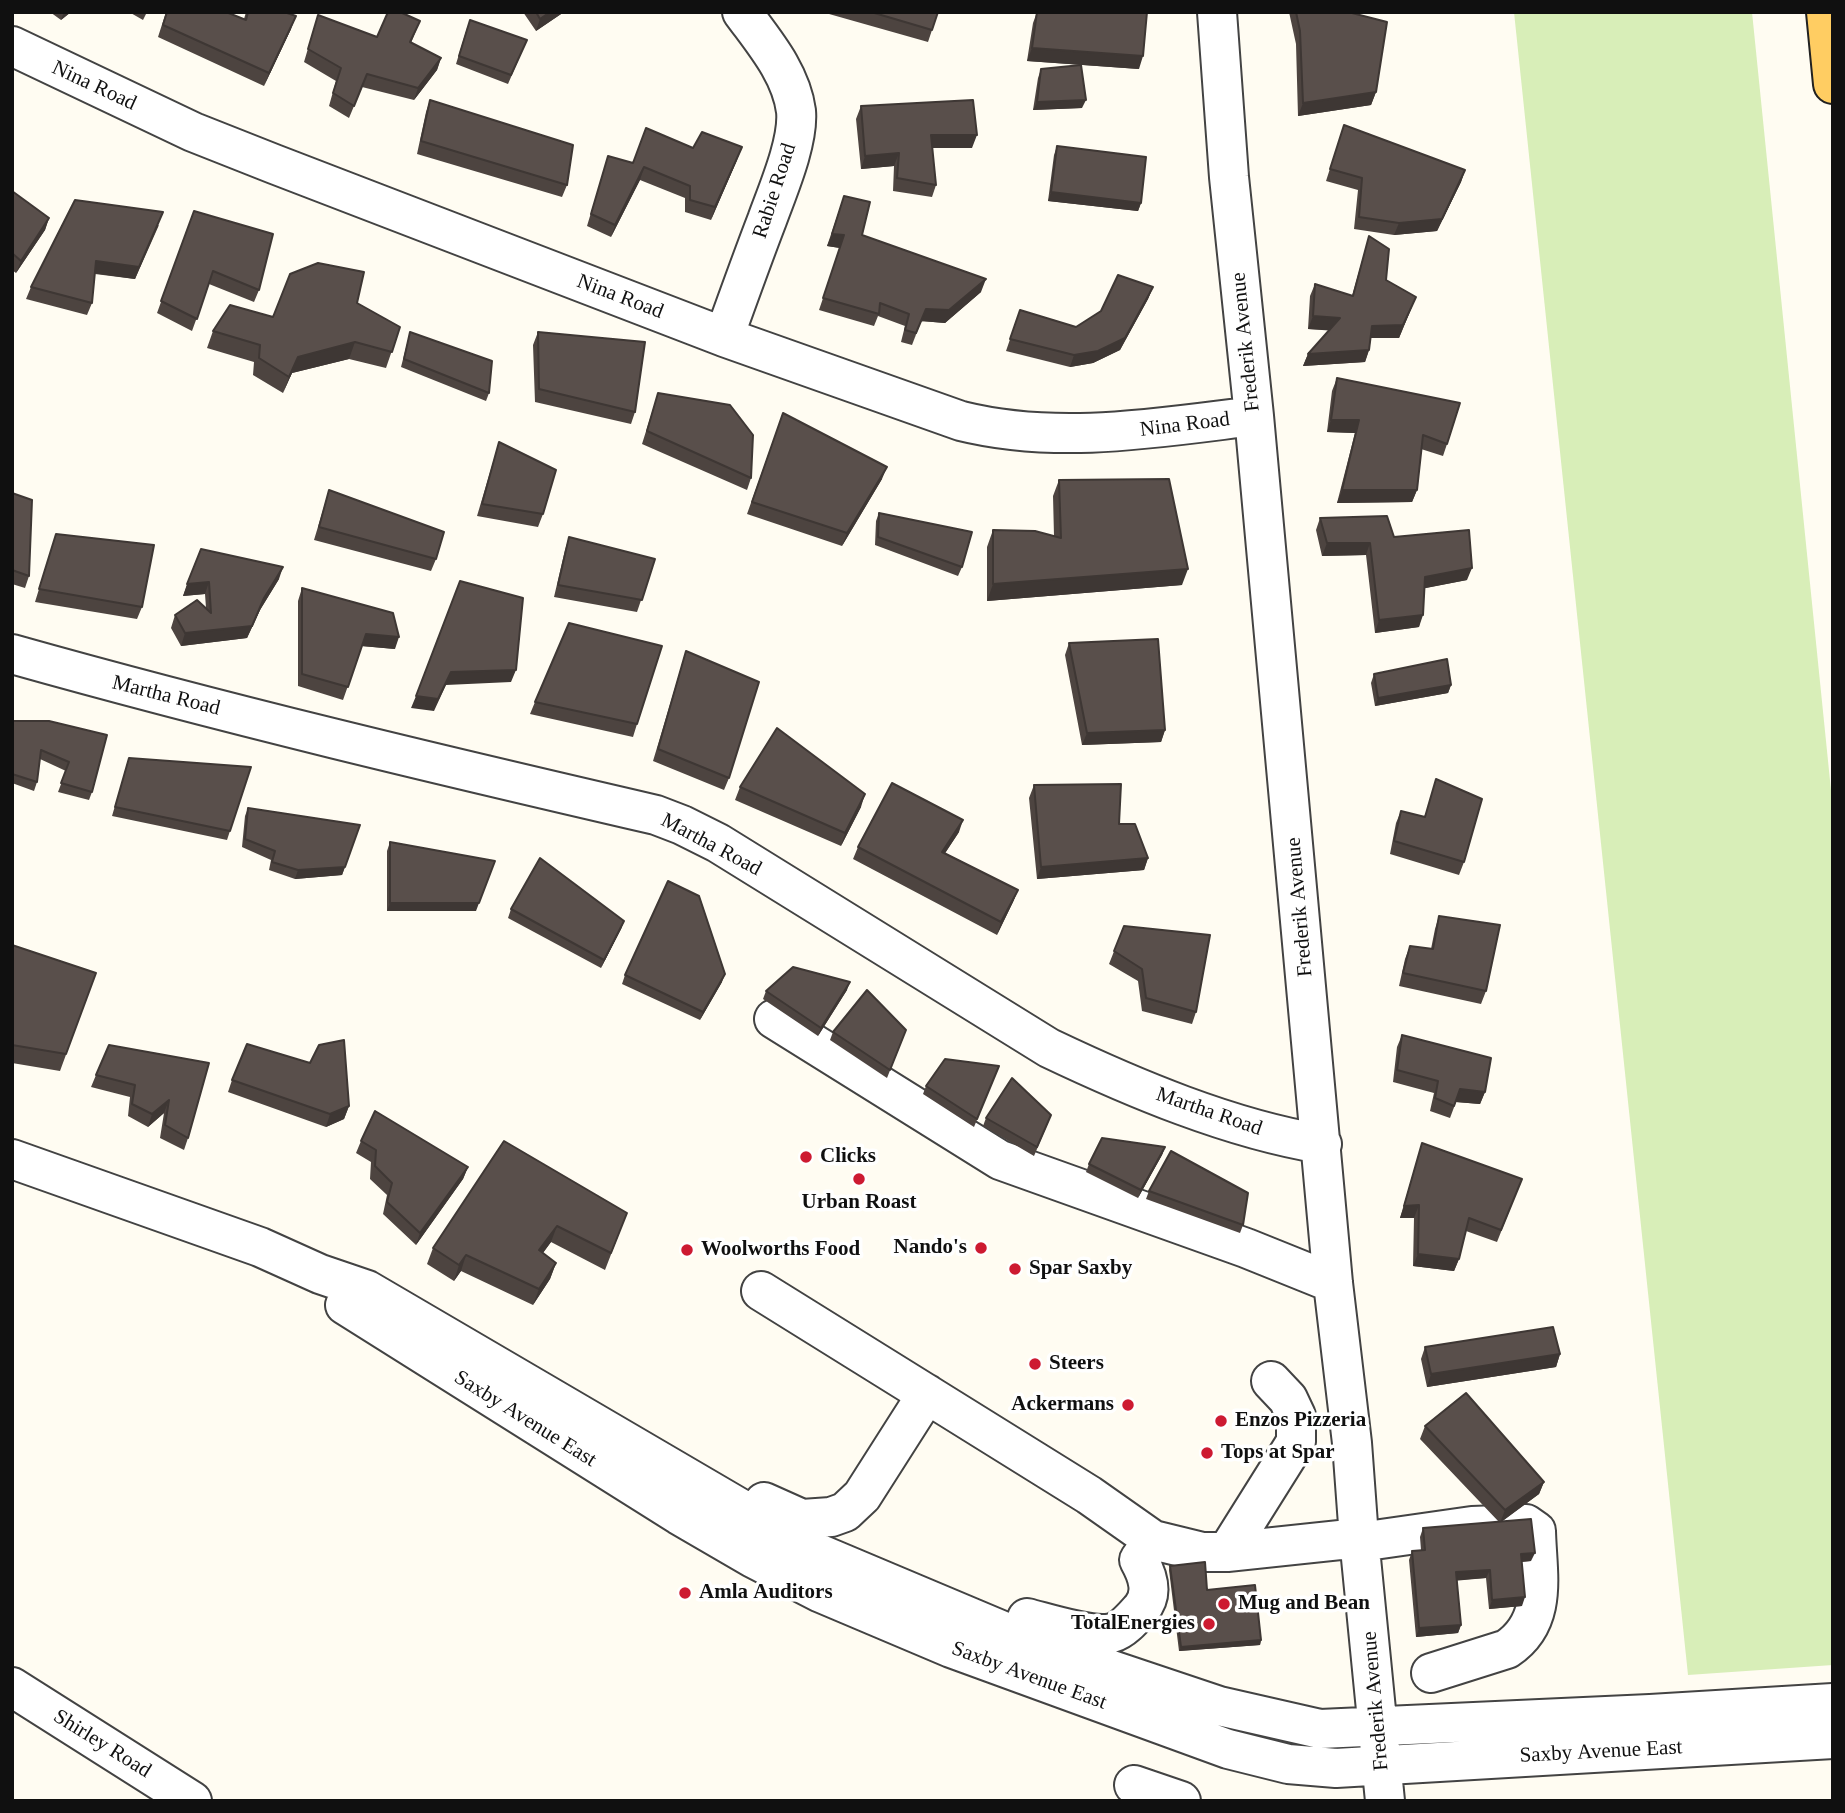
<!DOCTYPE html>
<style>
body{margin:0}
#map{position:relative;width:1845px;height:1813px;overflow:hidden;background:#fffcf2;font-family:Georgia,serif}
canvas{display:block}
.frame{position:absolute;inset:0;border:14px solid #101010;pointer-events:none}
</style>
<div id="map">
<canvas width="1845" height="1813"></canvas>
<div class="frame"></div>
</div>
<script>
const ctx = document.querySelector('canvas').getContext('2d');
ctx.lineJoin = 'round';
function fill(path, color) { ctx.fillStyle = color; ctx.fill(path, 'evenodd'); }
function strokePath(path, color, width, dash) { ctx.strokeStyle = color; ctx.lineWidth = width; ctx.lineCap = dash ? 'butt' : 'round'; ctx.setLineDash(dash || []); ctx.stroke(path); }
function write(font, color, halo, rows, align = 'center') {
  ctx.font = font + ' Georgia,serif'; ctx.lineWidth = 7; ctx.setLineDash([]); ctx.textBaseline = 'middle'; ctx.strokeStyle = halo; ctx.fillStyle = color; for (const [text, x, y, turn = 0] of rows) {
    ctx.save(); ctx.translate(x, y); ctx.rotate((+turn || 0) * Math.PI / 180); ctx.textAlign = isNaN(turn) ? turn : align; if (halo) ctx.strokeText(text, 0, 0); ctx.fillText(text, 0, 0); ctx.restore();
  }
}
const green = new Path2D(`
 M1514,12h238l81,798v855l-145,10z`);
const minor = new Path2D(`
 M1217,12l12,165 25,239 79,867 19,160 7,95 26,263
 M12,46l181,86 81,32 450,173 237,84c97,24 195,7 293,-5
 M724,337c14,-39 28,-78 43,-117 10,-28 32,-78 29,-109 -5,-38 -32,-69 -54,-99
 M12,654c213,60 428,111 644,161l26,10 36,18 331,205c84,40 181,81 273,96
 M774,1019l226,141 246,88 87,35
 M12,1159l248,88 60,27 47,16 446,261 221,93 185,62 101,23 330,-15 183,-11
 M761,1291l328,204 64,45 49,12h25l132,-14
 M345,1305l334,210 74,43 68,35 130,55 277,101 60,15 48,4 497,-29
 M764,1502l38,17 29,-2 14,-5 17,-16 65,-102
 M1360,1542l112,-16 54,-2 10,7c1,43 13,90 -29,118l-76,24
 M1227,1552l69,-110v-26l-8,-17 -17,-18
 M1027,1618c20,5 66,20 85,15 11,-3 21,-15 29,-24 13,-15 7,-33 -2,-49l14,-20
 M12,1687l180,114
 M1134,1785l47,16`);
const major = new Path2D(`
 M1826,12l7,72`);
const wall = new Path2D(`
 M50,12h21l-10,8z
 M129,12h18l-4,8z
 M166,12h60l18,7 2,-7h38l7,17 -27,57 -106,-49z
 M523,12h41l-28,19z
 M822,12h116l-10,30z
 M1037,12l102,57 -112,-8 6,-38z
 M1289,12h59l28,80 -5,13 -73,11 -2,-72z
 M318,15l59,22 43,-16 -9,22 30,15 -4,12 -23,30 -52,-13 -13,31 -20,-12 7,-25 -32,-19z
 M467,28l60,12 -19,44 -52,-20z
 M1041,69l41,39 -49,2 5,-32z
 M430,100l137,85 -5,12 -145,-43 9,-42z
 M861,106l111,42h-40l4,37 -4,12 -39,-6 1,-25 -33,3 -5,-50z
 M1344,125l121,45 -4,12 -24,49 -43,4 -40,-6 4,-39 -32,-9z
 M1057,146l84,57 -3,8 -90,-10 6,-46z
 M693,148l44,12 -26,60 -26,-8v-14l-45,-18 -29,57 -24,-11 21,-70 25,7z
 M12,191l37,27 -4,12 -29,43 -4,-3z
 M844,196l18,39 119,57 -36,31 -24,-2 -9,24 -11,-3 4,-16 -27,-10 -4,10 -55,-16 21,-62 -13,-2z
 M194,211l65,79 -5,12 -45,-18 -17,47 -35,-18z
 M159,225l-24,54 -40,-5 -3,29 -5,12 -61,-16 5,-12z
 M1369,236l17,44 30,17 -17,41h-28l-2,12 -4,12 -62,4 5,-12 21,-24 -21,-1 2,-33 5,-12 37,12z
 M1153,287l-5,12 -28,51 -27,13 -23,4 -64,-16 14,-41 56,17z
 M357,303l43,24 -14,41 -37,-9 -57,14 -9,20 -30,-18 1,-13 -47,-14 6,-17 60,-14z
 M410,332l79,61 -3,8 -85,-34z
 M538,332l97,80 -4,12 -96,-22 -2,-57z
 M1337,378l110,66 -4,12 -22,-7 -4,41 -5,12 -75,1 18,-70 -28,-1 5,-41z
 M658,393l93,85 -4,12 -105,-46z
 M783,413l99,66 -40,67 -95,-32z
 M499,442l44,72 -5,13 -61,-11z
 M1059,480l123,105 -195,16v-54l6,-17 61,6 -1,-40z
 M329,490l107,69 -5,12 -117,-31z
 M12,493l17,83 -4,12 -13,-4z
 M879,513l83,54 -4,9 -83,-31 1,-24z
 M1320,518l74,19 73,43 -42,8 -6,39 -44,6 -9,-78 -44,1 -6,-26z
 M56,534l86,73 -5,12 -102,-17z
 M569,537l86,22 -18,53 -83,-15 11,-47z
 M201,549l78,30 -19,31 -13,28 -66,8 -10,-18 4,-13 31,-7 -1,-14 -22,2z
 M302,588l93,61 -33,-3 -19,54 -45,-14v-85z
 M1069,643l96,87 -4,12 -79,3 -17,-90z
 M686,651l43,127 -5,12 -71,-29z
 M1374,674l77,11 -3,8 -73,13 -4,-23z
 M535,702l102,22 -4,13 -103,-23z
 M12,721h37l43,71 -3,8 -31,-8 8,-21 -26,-12 -3,23 -3,9 -22,-8z
 M129,758l122,9 -24,73 -115,-24z
 M1436,779l28,83 -5,13 -69,-21 6,-31 5,-12 24,6z
 M1034,785l85,39 29,34 -4,12 -107,9 -8,-81z
 M740,787l121,20 -20,39 -106,-46z
 M248,808l112,17 -18,50 -47,4 -26,-9 2,-10 -29,-13 3,-31z
 M959,832l-14,21 73,37 -5,12 -16,33 -144,-76 5,-12z
 M390,842l86,69h-89v-60z
 M511,909l113,12 -3,8 -20,39 -93,-50z
 M1439,916l47,75 -5,13 -82,-18 6,-27 5,-13 21,3 4,-20z
 M1124,926l72,86 -4,12 -50,-13 -4,-30 -29,-17z
 M12,945l84,28 -36,98 -48,-8z
 M625,975l97,7 -22,38 -78,-36z
 M847,990l-29,46 -55,-37 3,-8z
 M906,1030l-19,48 -57,-38 3,-8z
 M1402,1035l83,57 -5,12 -24,-2 -6,16 -20,-7 4,-18 -41,-11 4,-35z
 M209,1063l-21,75 -4,12 -24,-12 4,-25 -16,14 -20,-11 2,-19 -39,-10 5,-12z
 M999,1066l-25,61 -51,-33 3,-8z
 M232,1080l117,26 -5,13 -18,8 -98,-35z
 M986,1118l62,5 -14,33 -51,-30z
 M361,1141l107,26 -5,12 -47,66 -33,-31 4,-19 -17,-16 1,-17 -15,-9z
 M1422,1143l100,36 -25,63 -31,-11 -7,28 -5,12 -41,-5 1,-48h-14z
 M1165,1147l-3,8 -24,43 -52,-26 3,-8z
 M1149,1191l94,34 -3,8 -94,-34z
 M627,1213l-22,57 -54,-28 -8,11 13,10 -6,16 -17,26 -72,-34 -7,10 -27,-17 6,-16z
 M1425,1347l135,7 -4,13 -129,20 -6,-28z
 M1425,1426l119,56 -5,12 -37,27 29,40 -9,1v44l-33,3 -3,-31 -29,2 4,45 -3,8 -42,4 -7,-77 3,-9 9,-1 -1,-13 3,-9 76,-6 -79,-83z
 M1170,1566l37,24 54,50 -1,5 -81,6 -10,-81z`);
const shadedWall = new Path2D(`
 M64,12h7l-10,8z
 M550,12h14l-28,19 4,-12z
 M296,16l-5,13 -27,57 5,-13z
 M1032,48l111,8 -4,13 -112,-8z
 M441,58l-4,12 -23,30 4,-12z
 M1376,92l-5,13 -73,11 5,-13z
 M1086,100l-4,8 -49,2 4,-8z
 M931,135h46l-5,13h-46z
 M742,147l-5,13 -26,60 4,-13z
 M899,153l-5,13 -33,3 4,-13z
 M644,167l-4,13 -29,57 4,-12z
 M1465,170l-4,12 -24,49 -43,4 5,-12z
 M1051,192l90,11 -3,8 -90,-10z
 M163,212l-28,67 -43,-6 4,-12z
 M49,218l-4,12 -29,43 5,-12z
 M832,234l12,1 -4,13 -13,-2z
 M986,279l-5,13 -36,31 -24,-2 -9,24 14,-36z
 M1153,287l-5,12 -28,51 -27,13 -23,4 4,-12z
 M1416,297l-17,41h-31l4,-12z
 M1313,316l27,2 -4,13 -28,-2z
 M355,342l-6,17 -57,14 -9,20 6,-16 9,-20z
 M1369,350l-4,12 -62,4 5,-12z
 M1331,420h28l-4,13 -28,-1z
 M887,467l-5,12 -40,67 5,-13z
 M1342,490h75l-5,12 -75,1z
 M1327,543h43l-4,12 -44,1z
 M283,567l-4,12 -19,31 -13,28 -66,8 4,-13 79,-35z
 M1472,568l-5,12 -46,9 4,-12z
 M1188,569l-6,16 -195,16 6,-17z
 M209,582l-4,12 -22,2 4,-12z
 M1423,615l-4,12 -44,6 4,-13z
 M366,634l33,3 -4,12 -34,-3z
 M516,670l-5,12 -65,3 -12,26 -23,-3 5,-12 35,-24z
 M1451,685l-3,8 -73,13 3,-8z
 M1165,730l-4,12 -79,3 5,-12z
 M865,794l-4,13 -20,39 4,-13z
 M963,820l-4,12 -21,32 4,-12z
 M1148,858l-4,12 -107,9 4,-12z
 M495,861l-19,50h-89l3,-8z
 M345,867l-3,8 -47,4 3,-9z
 M1018,890l-5,12 -16,33 4,-13z
 M624,921l-3,8 -20,39 3,-8z
 M725,974l-3,8 -22,38 3,-8z
 M850,982l-3,8 -29,46 3,-8z
 M1460,1089l25,3 -5,12 -24,-2z
 M169,1100l-5,13 -16,14 4,-13z
 M349,1106l-5,13 -18,8 4,-13z
 M1165,1147l-3,8 -24,43 3,-8z
 M468,1167l-5,12 -47,66 4,-12z
 M1419,1205l-5,13h-14l4,-12z
 M557,1226l-6,16 -18,24 6,-16z
 M1418,1254l41,5 -5,12 -41,-5z
 M466,1255l-5,16 -7,10 5,-16z
 M556,1263l-6,16 -17,26 6,-16z
 M1560,1354l-4,13 -129,20 4,-13z
 M1544,1482l-5,12 -39,29 5,-13z
 M1535,1553l-4,8 -13,1 3,-8z
 M1490,1570l-4,8 -33,3 3,-9z
 M1525,1597l-3,9 -33,3 3,-9z
 M1461,1625l-3,8 -42,4 3,-9z
 M1261,1640l-1,5 -81,6 2,-4z`);
const building = new Path2D(`
 M167,12h59l20,8 2,-8h36l12,4 -27,57 -106,-48z
 M388,12h12l20,9 -10,21 31,16 -23,30 -51,-14 -13,32 -21,-13 8,-25 -33,-19 10,-34 59,22z
 M536,12h14l-10,7z
 M871,12h67l-6,18z
 M1037,12h110l-4,44 -111,-8z
 M1296,12h52l39,10 -11,70 -73,11 -3,-72z
 M470,20l57,20 -16,35 -52,-19z
 M1081,65l5,35 -49,2 4,-33z
 M430,100l143,45 -6,40 -146,-44z
 M973,100l4,35h-46l5,50 -39,-7 2,-25 -34,3 -4,-50z
 M1344,125l121,45 -23,49 -43,4 -40,-6 3,-39 -32,-9z
 M646,128l47,20 9,-16 40,15 -27,60 -25,-7v-14l-46,-19 -29,58 -24,-11 17,-58 25,7z
 M1057,146l89,11 -5,46 -90,-11z
 M12,191l37,27 -28,43 -9,-8z
 M844,196l26,6 -8,33 124,44 -37,31 -23,-1 -10,24 -11,-3 4,-16 -29,-11 -1,11 -56,-16 21,-63 -12,-1z
 M75,200l88,12 -24,55 -43,-6 -4,42 -61,-16z
 M194,211l79,23 -14,56 -46,-19 -16,48 -36,-18z
 M1369,236l20,13 -3,31 30,17 -13,28 -31,1 -3,24 -61,4 32,-36 -27,-2 2,-32 38,12z
 M318,263l46,9 -7,31 43,24 -8,25 -37,-10 -57,15 -9,20 -30,-19 1,-13 -47,-14 17,-26 43,12 17,-43z
 M1118,275l35,12 -28,51 -27,13 -24,4 -64,-16 10,-29 56,17 25,-16z
 M410,332l82,29 -3,32 -85,-34z
 M538,332l107,10 -10,70 -96,-23z
 M1337,378l123,25 -13,41 -24,-9 -6,55h-75l17,-70h-28z
 M658,393l72,12 23,30 -2,43 -104,-47z
 M783,413l104,54 -40,66 -95,-31z
 M499,442l57,28 -13,44 -61,-10z
 M1169,479l19,90 -195,15v-54l42,1 26,7 -2,-58z
 M329,490l115,42 -8,27 -117,-32z
 M12,493l20,7 -3,76 -17,-6z
 M879,513l93,19 -10,35 -84,-30z
 M1387,516l7,21 75,-7 3,38 -47,9 -2,38 -44,5 -9,-77h-43l-7,-25z
 M56,534l98,11 -12,62 -103,-18z
 M569,537l86,22 -13,41 -84,-15z
 M201,549l82,18 -19,31 -12,28 -67,7 -10,-18 22,-15 14,13 -2,-31 -22,2z
 M460,581l63,17 -7,72 -65,2 -13,27 -22,-3z
 M302,588l91,25 6,24 -33,-3 -18,53 -46,-13z
 M569,623l93,23 -25,78 -102,-22z
 M1158,639l7,91 -78,3 -18,-90z
 M686,651l73,31 -30,96 -71,-29z
 M1447,659l4,26 -73,13 -4,-24z
 M12,721h37l58,14 -15,57 -31,-9 8,-21 -28,-12 -4,32 -25,-8z
 M777,728l88,66 -20,39 -105,-46z
 M129,758l122,9 -21,64 -115,-24z
 M1436,779l46,20 -18,63 -70,-21 7,-30 24,6z
 M892,783l71,37 -21,32 76,38 -17,32 -143,-75z
 M1121,784l-2,40h16l13,34 -107,9 -7,-82z
 M248,808l112,17 -15,42 -47,3 -26,-8 3,-11 -30,-12z
 M390,842l105,19 -16,42h-89z
 M540,858l84,63 -20,39 -93,-51z
 M668,881l31,15 26,78 -22,38 -78,-37z
 M1439,916l61,9 -14,66 -83,-18 7,-27 23,3z
 M1124,926l86,9 -14,77 -50,-14 -4,-29 -28,-18z
 M12,945l84,28 -30,81 -54,-9z
 M793,967l57,15 -29,46 -55,-37z
 M867,990l39,40 -16,40 -57,-38z
 M1402,1035l89,23 -6,34 -25,-3 -6,17 -19,-8 3,-17 -41,-11z
 M344,1040l5,66 -19,8 -98,-34 15,-36 63,19 9,-18z
 M109,1045l100,18 -21,75 -23,-13 4,-25 -17,14 -20,-10 3,-19 -39,-10z
 M945,1059l54,7 -22,53 -51,-33z
 M1012,1078l39,37 -14,32 -51,-29z
 M375,1111l93,56 -48,66 -33,-31 5,-19 -17,-17 1,-16 -15,-9z
 M1102,1138l63,9 -24,43 -52,-26z
 M504,1141l123,72 -16,40 -54,-27 -18,24 17,13 -17,26 -73,-34 -7,10 -26,-17z
 M1422,1143l100,36 -21,51 -32,-12 -10,41 -41,-5 1,-49 -15,1z
 M1171,1151l77,42 -5,32 -94,-34z
 M1553,1327l7,27 -129,20 -6,-27z
 M1466,1393l78,89 -39,28 -80,-84z
 M1531,1519l4,34 -14,1 4,43 -33,3 -2,-30 -34,2 5,53 -42,3 -7,-77 13,-1 -2,-22z
 M1205,1562l2,28 48,-5 6,55 -80,7 -11,-81z`);
const markers = [
 [806,1157,7,"#cd1a31"],
 [859,1179,7,"#cd1a31"],
 [981,1248,7,"#cd1a31"],
 [687,1250,7,"#cd1a31"],
 [1015,1269,7,"#cd1a31"],
 [1035,1364,7,"#cd1a31"],
 [1128,1405,7,"#cd1a31"],
 [1221,1421,7,"#cd1a31"],
 [1207,1453,7,"#cd1a31"],
 [685,1593,7,"#cd1a31"],
 [1224,1604,7,"#cd1a31"],
 [1209,1624,7,"#cd1a31"]
];
const streetNames = [
 ["Nina Road",94,86,25],
 ["Rabie Road",775,191,-72],
 ["Nina Road",620,297,21],
 ["Frederik Avenue",1246,342,-96],
 ["Nina Road",1185,425,-7],
 ["Martha Road",166,696,14],
 ["Martha Road",711,845,28],
 ["Frederik Avenue",1300,907,-95],
 ["Martha Road",1209,1112,19],
 ["Saxby Avenue East",525,1419,32],
 ["Saxby Avenue East",1029,1676,20],
 ["Frederik Avenue",1376,1701,-95],
 ["Shirley Road",102,1744,32],
 ["Saxby Avenue East",1601,1752,-3]
];
const poiNames = [
 ["Clicks",820,1157],
 ["Urban Roast",859,1203,"center"],
 ["Nando's",967,1248,"right"],
 ["Woolworths Food",701,1250],
 ["Spar Saxby",1029,1269],
 ["Steers",1049,1364],
 ["Ackermans",1114,1405,"right"],
 ["Enzos Pizzeria",1235,1421],
 ["Tops at Spar",1221,1453],
 ["Amla Auditors",699,1593],
 ["Mug and Bean",1238,1604],
 ["TotalEnergies",1195,1624,"right"]
];
fill(green, '#d8eeb8');
strokePath(minor, '#434343', 42);
strokePath(major, '#212121', 42);
strokePath(minor, '#fff', 38);
strokePath(major, '#ffcd62', 38);
fill(wall, '#4d4440');
fill(shadedWall, '#3e3734');
fill(building, '#594f4b');
strokePath(building, '#3e3734', 2);
for (const [x, y, r, color] of markers) { const dot = new Path2D(); dot.arc(x, y, r, 0, 2 * Math.PI); ctx.fillStyle = color; ctx.fill(dot); strokePath(dot, '#fff', 2.5); }
write('21px', '#101010', '#fff', streetNames);
write('bold 21px', '#101010', '#fff', poiNames, 'left');
</script>
